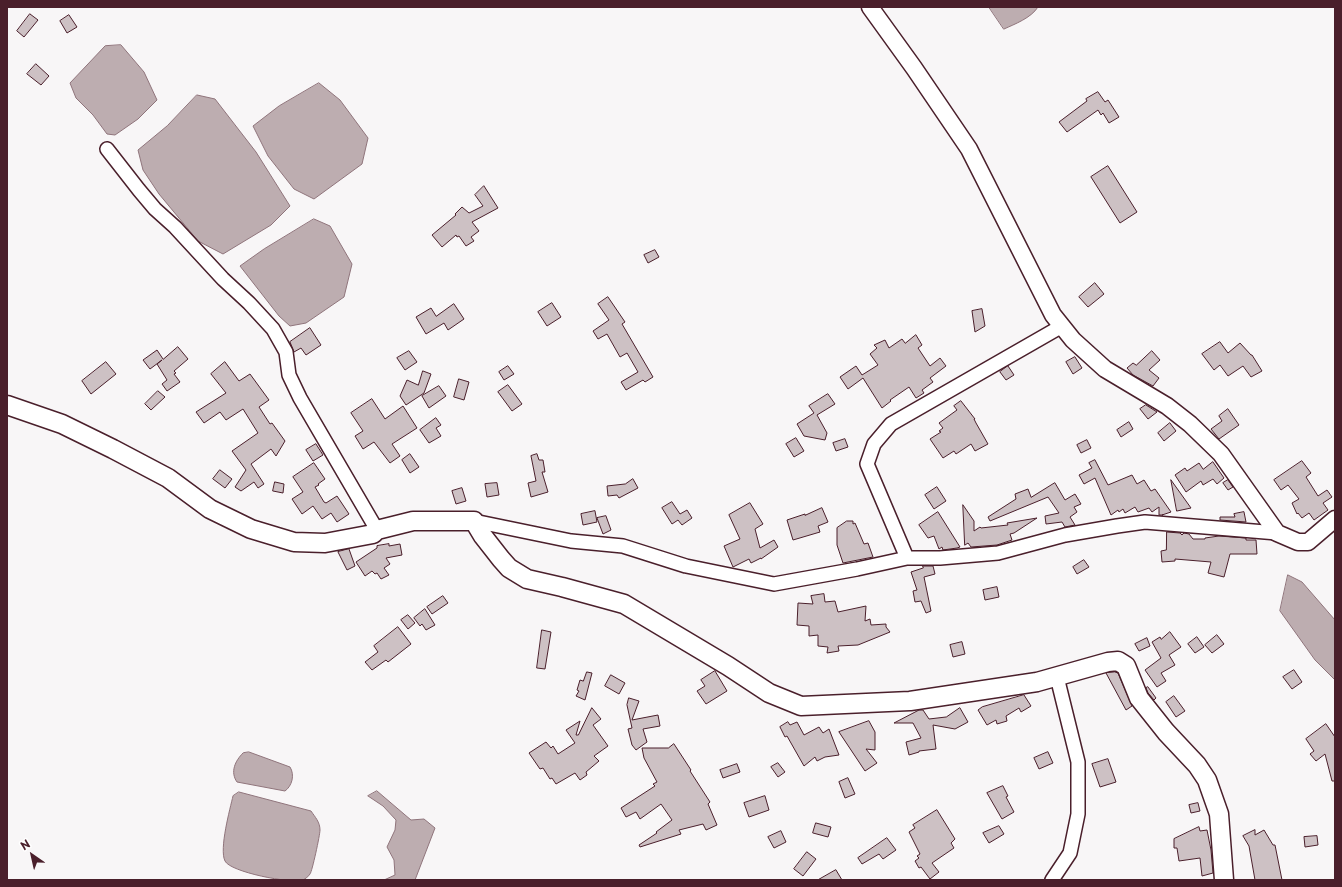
<!DOCTYPE html>
<style>
body{margin:0}
#map{position:relative;width:1342px;height:887px;overflow:hidden;background:#f8f6f7;font-family:"Playpen Sans",sans-serif}
canvas{display:block}
.frame{position:absolute;inset:0;border:8px solid #4a1f2b;pointer-events:none}
.north{position:absolute;left:12px;top:835px;width:40px;height:40px;-webkit-text-stroke:3px #fff;paint-order:stroke;rotate:326deg;font-size:11px;font-weight:700;line-height:16px;text-align:center;color:#4a1f2b}
.north::after{content:'';display:block;margin:auto;width:14px;height:18px;background:#4a1f2b;clip-path:polygon(50% 0,100% 100%,50% 72%,0 100%)}
</style>
<div id="map">
<canvas width="1342" height="887"></canvas>
<div class="frame"></div>
<div class="north">N</div>
</div>
<script>
const ctx = document.querySelector('canvas').getContext('2d');
ctx.lineJoin = 'round';
function fill(path, color) { ctx.fillStyle = color; ctx.fill(path, 'evenodd'); }
function strokePath(path, color, width, dash) { ctx.strokeStyle = color; ctx.lineWidth = width; ctx.lineCap = dash ? 'butt' : 'round'; ctx.setLineDash(dash || []); ctx.stroke(path); }
const water = new Path2D(`
 M989,7h49c-7,11 -23,17 -34,22z
 M121,45l23,27 13,28 -19,19 -23,16 -8,-1 -14,-19 -17,-17 -6,-15 35,-37z
 M319,83l21,17 28,38 -6,26 -48,35 -20,-10 -26,-33 -15,-30 26,-20z
 M197,95l18,4 41,53 34,54 -19,19 -48,29 -25,-13 -39,-47 -16,-24 -5,-20 29,-24z
 M314,219l16,7 22,38 -8,33 -38,26 -16,3 -11,-10 -39,-50 24,-17z
 M1288,575l14,7 33,38v60l-20,-20 -35,-49z
 M249,752l41,15c5,8 2,19 -5,24l-48,-9c-7,-10 -2,-21 6,-29z
 M377,791l34,29 13,-1 11,9 -20,52h-31l11,-5 -1,-15 -7,-13 8,-17 1,-10 -13,-14 -15,-10z
 M239,792l72,19c4,6 9,11 9,19 0,5 -8,42 -10,44 -1,2 -5,5 -7,6 -12,4 -73,-8 -78,-19 -6,-12 5,-52 8,-65z`);
const building = new Path2D(`
 M30,14l8,6 -14,17 -7,-6z
 M69,15l8,12 -10,6 -7,-12z
 M36,64l13,12 -8,9 -14,-11z
 M1098,92l7,10 3,-2 11,17 -10,6 -6,-10 -2,2 -3,-5 -31,22 -8,-10 28,-21 -1,-2z
 M1108,166l29,46 -17,11 -29,-46z
 M484,186l14,22 -26,14 7,9 -8,6 3,4 -8,5 -7,-10 -2,1 -1,-2 -14,12 -10,-12 24,-20 -1,-1 7,-7 7,6 14,-7 -8,-11z
 M655,250l4,7 -11,6 -4,-8z
 M1095,283l9,11 -16,13 -9,-10z
 M608,297l17,25 -3,2 31,53 -8,5 -2,-2 -17,10 -5,-8 17,-10 -11,-19 -7,4 -13,-23 -9,5 -5,-8 16,-11 -11,-16z
 M552,303l9,14 -14,9 -9,-14z
 M454,304l10,15 -16,11 -4,-7 -18,11 -10,-17 15,-9 5,8z
 M982,309l3,17 -10,6 -3,-21z
 M310,328l11,17 -15,10 -5,-7 -7,4 -4,-10z
 M916,335l6,10 -4,3 12,18 10,-8 6,8 -16,12 3,4 -11,8 2,3 -8,5 -7,-11 -19,13 1,1 -9,7 -19,-30 -15,11 -8,-12 16,-11 6,9 16,-10 -8,-11 7,-6 -3,-3 11,-5 4,8 13,-9 3,4z
 M1220,342l8,11 12,-10 11,12h1l10,16 -11,6 -8,-11 -15,10 -8,-11 -6,5 -12,-16z
 M178,347l10,12 -14,12 2,2 -2,1 6,8 -13,9 -5,-7 5,-4 -10,-16 5,-4 -12,9 -7,-9 14,-10 6,9z
 M409,351l8,11 -12,8 -8,-12z
 M1152,351l8,9 -11,10 10,8 -6,8 -20,-11 -6,-7 6,-5 3,2z
 M1075,357l7,11 -9,6 -7,-12z
 M106,362l10,12 -25,20 -9,-13z
 M225,362l14,19 11,-7 19,26 -10,7 11,17 2,-1 13,18 -9,15 -5,-7 -20,15 13,20 -6,4 -4,-6 -13,9 -6,-4 11,-17 -14,-19 26,-18 -15,-24 -17,11 -6,-8 -16,11 -8,-11 30,-19 -15,-19z
 M508,366l6,8 -10,6 -5,-8z
 M1008,366l6,9 -8,5 -6,-8z
 M423,371l8,3 -7,19 -18,12 -6,-9 7,-16 11,5z
 M459,379l10,3 -5,18 -10,-3z
 M508,385l14,19 -10,7 -14,-19z
 M439,386l7,10 -17,12 -7,-12z
 M158,391l7,6 -14,13 -6,-6z
 M828,394l7,10 -18,11 10,18 -2,7 -21,-4 -7,-12 17,-11 -5,-7z
 M372,399l13,20 18,-13 14,22 -25,16 8,12 -10,7 -16,-21 -11,7 -8,-13 8,-5 -12,-18z
 M961,401l14,18h-1l2,4 12,21 -13,7 -4,-7 -15,10 -2,-3 -11,7 -13,-19 11,-7 -2,-1 4,-3 -4,-5 18,-13 -3,-4z
 M1146,405l11,7 -9,7 -8,-10z
 M1228,409l11,16 -20,14 -8,-10 11,-8 -3,-5z
 M436,418l5,7 -5,3 5,8 -12,7 -9,-13z
 M1129,422l4,7 -12,8 -4,-7z
 M1170,423l6,8 -12,10 -6,-8z
 M796,438l8,13 -10,6 -8,-13z
 M845,439l3,8 -12,4 -3,-8z
 M1087,440l4,8 -10,5 -4,-8z
 M316,444l7,11 -10,6 -7,-11z
 M410,454l9,13 -9,6 -8,-13z
 M537,454l2,6h4l2,12h-3l6,20 -17,5 -3,-14 8,-2 -5,-25z
 M1095,460l13,25 24,-10 5,9 7,-4 7,11 4,-2 16,23 -9,3h1h-4v-8l-7,5 -3,-4 -11,4 -3,-5 -10,6 -2,-4 -4,3 -1,-2 -7,5 -16,-37 -11,6 -5,-9 13,-7 -3,-5z
 M1302,461l9,12 -5,4 12,19 9,-6 5,7 -9,6 5,7 -14,10 -5,-7 -7,5 -4,-5 -1,1 -5,-11 7,-4 -11,-14 -7,5 -7,-10z
 M1213,462l11,16 -7,6 -4,-5 -10,6 -2,-4 -15,11 -11,-17 10,-7 2,3 12,-8 4,6z
 M314,463l11,16 -7,5 1,1 -4,2 9,15 2,1 11,-7 12,18 -12,8 -6,-9 -9,6 -9,-13 -11,8 -10,-15 11,-7 -10,-15z
 M220,470l12,9 -7,9 -12,-9z
 M633,479l5,9 -19,10 -2,-3 -9,1 -1,-10 18,-2z
 M1171,480l20,28 -14,3z
 M1228,480l5,7 -5,3 -5,-7z
 M275,482l9,2 -1,9 -10,-2z
 M497,483l2,12 -12,2 -2,-13z
 M1055,483l10,17 10,-6 6,10 -7,3 3,5 -7,5 5,8 -10,2 -3,-5 -16,2 -1,-8 14,-3 -11,-16 -58,24 -2,-4 28,-18 -1,-5 13,-5 3,8z
 M937,487l9,14 -12,8 -9,-14z
 M462,488l4,13 -10,3 -4,-13z
 M672,502l8,12 7,-4 5,8 -10,7 -4,-5 -6,4 -10,-16z
 M750,503l13,21 -8,5 5,19 14,-8 4,7 -17,12v-1l-10,5 -2,-4 -16,8 -9,-21 16,-7 -11,-24z
 M963,505l11,16v10l6,-4 1,1 27,-3 -1,-2 30,-5 -23,15 -4,1 2,6 -15,5 -26,2 -3,-4 -3,2z
 M822,508l6,14 -10,4 2,6 -27,8 -6,-20 18,-6v1z
 M595,511l2,11 -14,3 -2,-11z
 M938,512l22,35 -3,1 -14,2 -1,-3 -3,2 -5,-13 -6,2 -9,-13z
 M1244,512l2,10 -26,-2v-3h15l-1,-3z
 M606,516l5,14 -8,4 -6,-16z
 M847,521h6v3l2,-1 9,21 4,-1 5,14 -30,6 -6,-18v-17z
 M1167,532l13,1 2,2 2,-2 5,1 4,5h12v-1l14,-2 27,2v2h10l1,14h-27l-6,23 -16,-4 3,-11 -36,-3v2l-13,1 -1,-11 5,-1z
 M389,544v2l11,-2 2,11 -16,3 4,6 -6,4 5,7 -8,4 -4,-6 -2,1 -3,-3 -7,5 -9,-14 21,-14v-2z
 M349,549l6,17 -8,4 -9,-18z
 M1084,560l5,7 -12,7 -4,-7z
 M923,566h10l2,8 -11,3 7,34 -5,2 -5,-12 -6,1 -2,-11 4,-1 -6,-18 12,-4z
 M997,587l2,10 -14,3 -2,-10z
 M824,594l1,8 10,-1 3,11 28,-6 -1,15 5,-2 1,6 15,-1v3l4,5 -32,13 -20,1 1,5 -12,2 1,-6 -10,-1v-11l-9,1v-10l-12,-1 1,-22 15,1 -2,-8z
 M443,596l5,7 -16,11 -5,-7z
 M425,609l10,16 -9,5 -4,-6 -2,2 -6,-8z
 M408,615l7,8 -7,6 -7,-9z
 M398,627l13,17 -23,18 -2,-2 -14,10 -7,-8 13,-10 -4,-6z
 M542,630l9,2 -6,37 -8,-1z
 M1170,632l11,15 -12,8 6,10 -14,8 5,8 -9,6 -12,-17 16,-12 -9,-16 8,-5 1,2z
 M1217,635l7,9 -12,9 -7,-8z
 M1197,637l7,10 -9,6 -7,-9z
 M1147,638l3,8 -11,5 -4,-7z
 M962,642l3,12 -12,3 -3,-12z
 M1294,670l8,12 -10,7 -9,-12z
 M715,671l12,20 -21,13 -9,-13 8,-5 -4,-6z
 M587,672l5,1 -7,27 -9,-4 3,-5 -2,-1 3,-10 3,1z
 M1115,672l3,1 14,33 -6,4 -20,-37z
 M611,675l14,8 -6,11 -14,-8z
 M1148,687l8,11 -2,2 -6,-7 -2,-5z
 M1024,695l7,11 -10,6 -2,-4 -13,8 1,5 -10,3 -1,-4 -9,5 -9,-15 4,-3z
 M1174,696l11,15 -9,6 -10,-15z
 M629,698l10,3 -7,19 26,-5 2,11 -17,3 4,13 -11,8 -4,-5 -4,-16 4,-1 -5,-23z
 M592,708l9,11 -8,6 15,21 -14,10 5,5 -13,11 1,3 -7,5 -5,-7 -19,11 -4,-6 -2,1 -7,-11 -3,1 -11,-16 17,-11 5,6 2,-2 5,8 17,-11 -9,-13 14,-9 -4,14h2z
 M960,708l8,14 -13,7 -22,-4 3,24 -17,2v1l-10,3 -3,-13 15,-4 -8,-15h-19l25,-13h4l6,9 17,-2z
 M869,721l6,11v18l-9,-1 11,14 -12,8 -26,-39z
 M788,722l2,3 7,-3 7,13 15,-8 4,6 6,-4 10,26 -14,2 -8,4 -2,-4 -11,9 -17,-30 -2,1 -5,-10z
 M1326,724l9,13v44h-3l-7,-27 -9,7 -6,-7 4,-3 -8,-12z
 M674,744l17,26 -1,1 20,31 -2,2 9,21 -11,5 -3,-6 -24,6 2,4 -41,13 -1,-2 18,-12 -1,-1 16,-12 -11,-16 -21,15 -4,-7 -10,5 -5,-9 34,-22 -2,-2 4,-2 -13,-24 -2,-10h26z
 M1048,752l5,11 -14,6 -5,-11z
 M1108,759l8,23 -16,5 -8,-23z
 M778,763l7,9 -7,5 -7,-10z
 M737,764l3,8 -17,6 -3,-8z
 M848,778l7,16 -10,4 -6,-16z
 M1003,786l5,10 -2,1 8,15 -12,7 -15,-26z
 M765,796l4,14 -20,7 -5,-14z
 M1198,803l2,8 -9,2 -2,-8z
 M937,810l18,29 -4,4 3,5 -22,15 7,9 -9,7 -9,-12 -2,1 -4,-7 4,-3 -2,-2 3,-2 -11,-22 6,-4 -2,-3z
 M816,823l15,4 -3,10 -15,-4z
 M999,826l5,8 -15,9 -6,-10z
 M1199,827l1,4 7,-1 4,20 2,23 -11,3 -2,-18 -21,3 -2,-13h-3v-9z
 M1255,830v5l9,-5 9,15h2l7,35h-27l-6,-34 -6,-10z
 M781,831l5,11 -12,6 -6,-11z
 M1317,836l1,9 -13,2 -1,-10z
 M887,838l9,12 -13,9 -4,-5 -17,10 -4,-6z
 M807,852l9,7 -13,17 -9,-7z
 M836,870l6,10h-24z`);
const minor = new Path2D(`
 M107,149l32,41 16,19 20,18 48,52 26,24 24,26 13,23 3,23 11,23 77,132
 M474,521l97,20 52,5 63,20 88,18 83,-15 50,-11h33l58,-5 67,-18 52,-9 28,-4 132,11
 M907,558l-40,-94 7,-20 17,-20 171,-98
 M1052,880l18,-27 8,-39v-52l-21,-85`);
const tertiary = new Path2D(`
 M870,7l44,61 55,81 84,166 20,25 32,29 62,37 23,18 31,30 56,79 21,9h10l27,-23`);
const secondary = new Path2D(`
 M7,405l55,19 51,25 55,29 42,31 41,20 43,13 31,1 48,-9 4,-4 36,-9h61l9,15 18,23 8,9 18,11 35,8 62,17 104,62 41,27 32,13 109,-5 127,-19 71,-20 10,-1 8,5 13,32 27,34 31,33 10,15 12,34 5,66`);
fill(water, '#bdadb0');
strokePath(water, '#8f747b', 1);
fill(building, '#cdc1c4');
strokePath(building, '#4a1f2b', 1);
strokePath(minor, '#4a1f2b', 16);
strokePath(tertiary, '#4a1f2b', 19);
strokePath(secondary, '#4a1f2b', 21);
strokePath(minor, '#fff', 13);
strokePath(tertiary, '#fff', 16);
strokePath(secondary, '#fff', 18);
</script>
